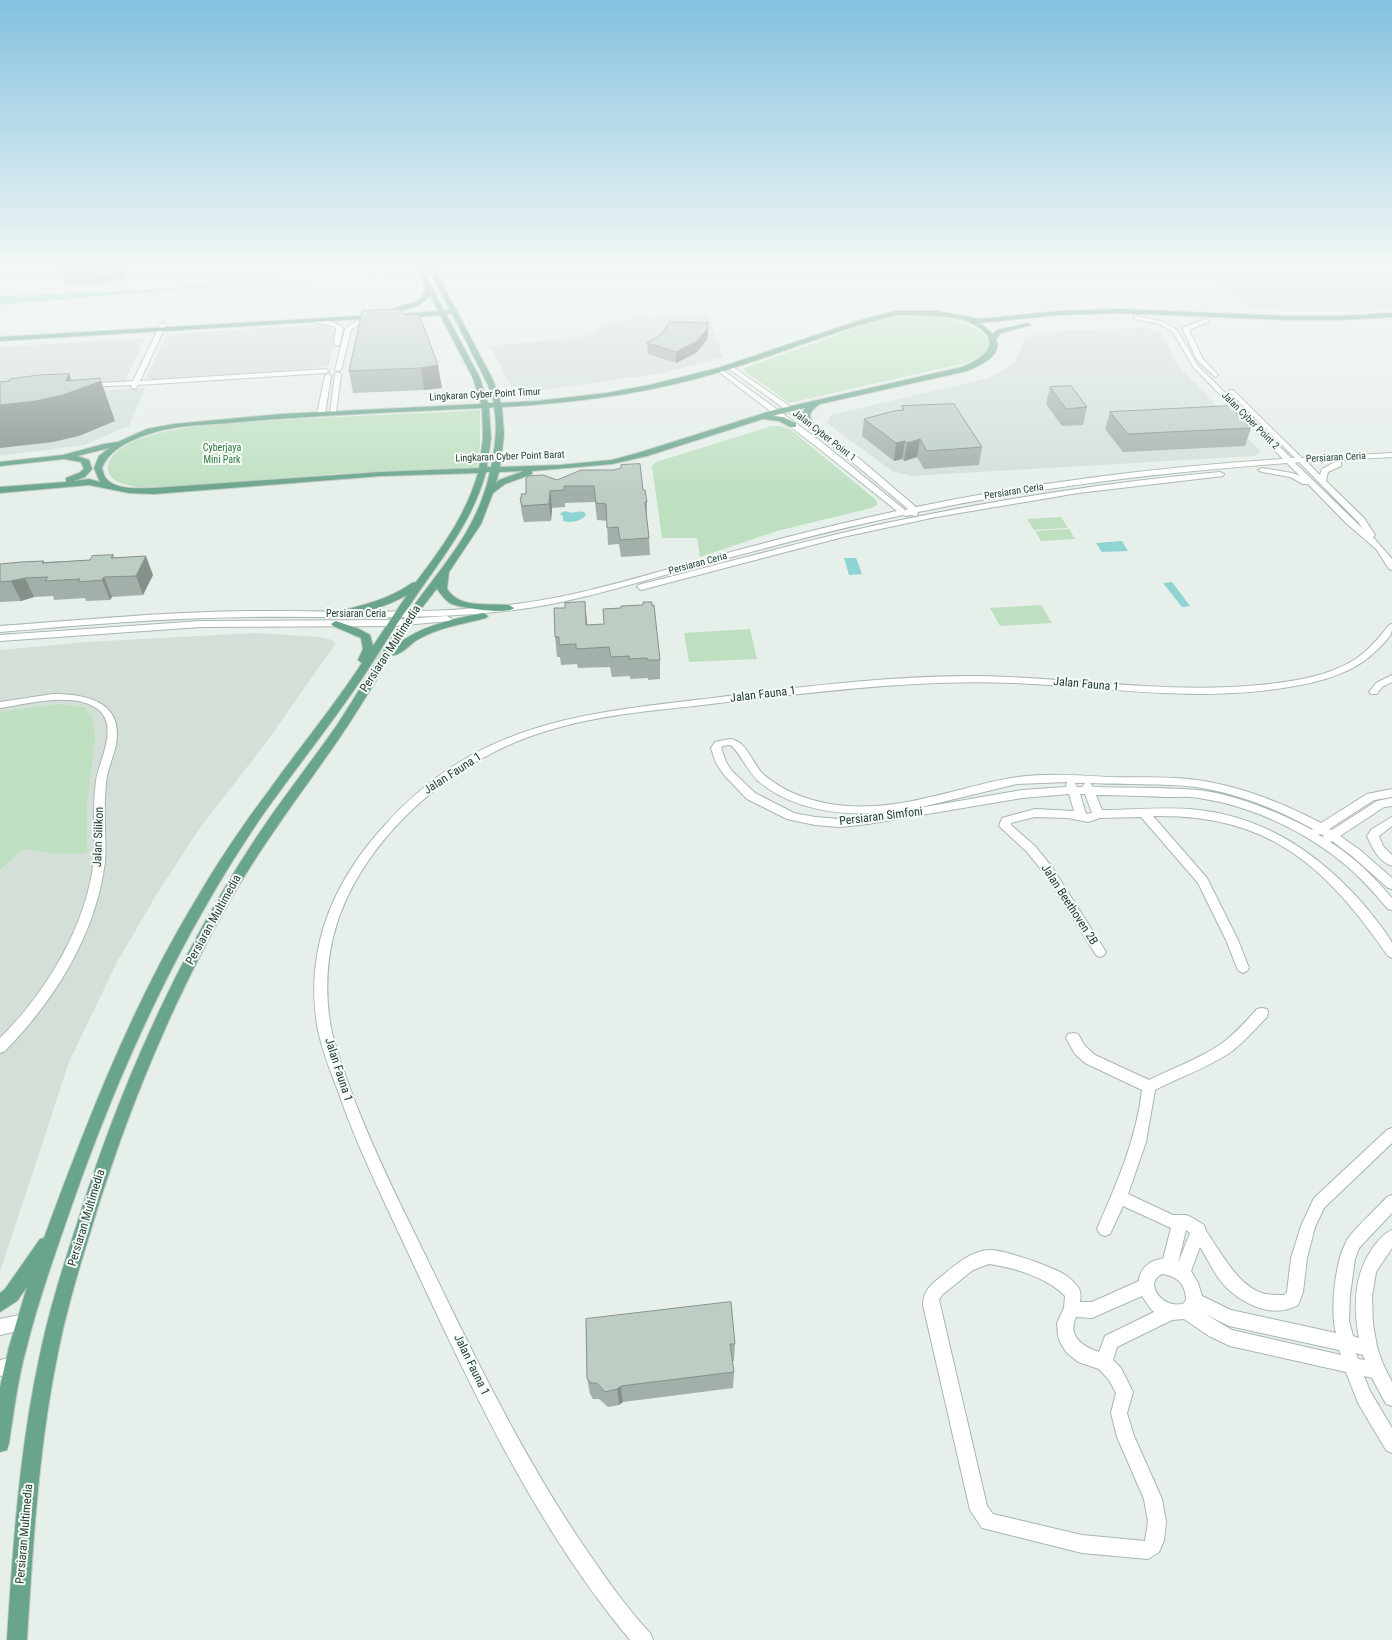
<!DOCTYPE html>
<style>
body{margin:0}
canvas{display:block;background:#e6efe9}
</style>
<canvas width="1392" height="1640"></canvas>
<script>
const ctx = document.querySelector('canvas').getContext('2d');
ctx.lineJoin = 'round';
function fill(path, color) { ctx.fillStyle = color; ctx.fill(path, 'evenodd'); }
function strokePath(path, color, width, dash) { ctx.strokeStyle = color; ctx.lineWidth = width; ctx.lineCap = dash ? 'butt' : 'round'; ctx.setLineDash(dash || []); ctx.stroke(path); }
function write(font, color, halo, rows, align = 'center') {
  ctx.font = font + ' "Roboto Condensed",sans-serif'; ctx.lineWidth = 4; ctx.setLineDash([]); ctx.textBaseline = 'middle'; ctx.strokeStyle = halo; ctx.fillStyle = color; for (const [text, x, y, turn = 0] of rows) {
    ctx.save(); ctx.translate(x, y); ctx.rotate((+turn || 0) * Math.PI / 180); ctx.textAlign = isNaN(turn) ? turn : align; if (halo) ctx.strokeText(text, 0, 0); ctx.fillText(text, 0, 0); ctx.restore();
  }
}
const built = new Path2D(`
 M281,266h111l-2,7 -114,4z
 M1283,266h91l18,12v29l-22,3 -45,1 -72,-2 -40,-32 80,-3z
 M707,314l16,43 -60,16 -136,19 -15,-4 -22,-42 99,-10 20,-13 17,-3z
 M323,324l13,7 -7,35 -2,1 -174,13 -6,-3 18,-39 18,-5z
 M1148,328l14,6 15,31 84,87 -7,4 -343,20 -19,-5 -65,-48 4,-8 158,-37 20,-11 7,-7 8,-20 9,-5 38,-5z
 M143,338l2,1 -21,44 -124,8v-44z
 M145,388l-16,38 -45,19 -84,11v-59z
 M254,633l65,4 10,2 7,4 -71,101 -66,85 -44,68 -39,67 -47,98 -69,210v-622l87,-8z`);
const green = new Path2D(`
 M899,316c15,-1 31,-1 46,2 30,6 72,28 20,45l-176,40 -47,-34 139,-50z
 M480,410v34l-3,23 -144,7 -161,13c-16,1 -35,2 -51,-4 -6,-2 -13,-7 -13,-14 -1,-25 51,-37 70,-40 29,-5 60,-5 90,-8 71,-5 141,-7 212,-11z
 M772,426h8l10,3 85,70 2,3v3l-6,3 -94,23 -77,26 -3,-19h-35l-10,-72 4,-4z
 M1061,517l7,11 -34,2 -7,-11z
 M1069,529l6,10 -34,2 -6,-10z
 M1041,605l11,18 -52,3 -10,-18z
 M750,629l7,30 -68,3 -5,-29z
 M59,704l25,3 9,12 2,20 -8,66v48l-27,1 -37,-5 -23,21v-158z`);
const water = new Path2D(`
 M406,275l-179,10 -227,20v-9l147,-6 79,-6z
 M566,511c6,4 11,-1 18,1l2,3c-6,7 -15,8 -23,6v-5l-3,-1 2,-3z
 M1122,541l6,10 -26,1 -6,-9z
 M844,558h12l6,16 -13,1z
 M1172,582l18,24 -8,1 -19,-24z`);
const minor = new Path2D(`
 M374,315l3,2 -1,1 -14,4 -11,8 -10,40 -5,1 -1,-1 10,-41 13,-9z
 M1136,316l28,6 13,8 21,36 93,92h4l-66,-66v-2h4l69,68 90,-5v4l-85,5 13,13 2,-6 13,-7h6v4l-13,6 -2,9 38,37 11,17 -2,2 19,22v11l-3,-1 -13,-20 -30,-26 -38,-39h-5l-13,-7 -28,-5 -4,-2 4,-2 30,5 8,3 -13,-13c-123,9 -248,24 -369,49l-1,4 -7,-1 -3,1 -4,-1c-77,16 -152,37 -228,57 -53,15 -105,31 -161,38 -88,11 -177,6 -266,7 -83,1 -166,8 -248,15v-6c82,-6 164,-14 246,-15 90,-1 180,5 270,-7 55,-7 106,-22 160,-37 73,-20 146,-40 221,-56l-84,-67 -95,-73v-2l2,-1 99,72 86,70 3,-1c-58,-50 -117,-97 -180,-141l-1,-1 3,-2 61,42 70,53 55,47c121,-25 244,-40 367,-48l-89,-91 -21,-36 -13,-8 -26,-5v-2zM1299,462l59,60 5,7 -68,-66z
 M314,319l16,2 11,5 2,4 -4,16 -5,-1 2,-17 -7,-3 -17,-3 -1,-1z
 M1206,319l3,2 -1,1 -19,8 14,29 15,16 -3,2 -18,-17 -14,-30 1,-3z
 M163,323l3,2 -26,56 186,-12 3,2 -3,2 -188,12 -2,3 -2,1 -3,-2v-2l-45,2 -1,-1 3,-2 45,-3 27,-56z
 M338,372l3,2 -5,39 -3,2 -3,-2 5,-39z
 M328,374l3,2 -6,38 -4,2 -4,-2 8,-38z
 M1220,472l4,2 -1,2 -145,17 -142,24 -93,20 -202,53 -4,-3 1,-2c84,-21 168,-45 253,-63 109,-23 218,-40 329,-50z
 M447,616l5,3 -2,2 -57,5 -192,1 -201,14v-6l201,-14 192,-1z
 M1392,624c0,3 0,7 -1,10 0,1 -11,14 -13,15 -23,24 -57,33 -89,38 -91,16 -183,0 -275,-4 -99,-4 -197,9 -295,20 -55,7 -112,10 -166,26 -67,19 -126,59 -170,112 -42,52 -62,107 -54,174 3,26 13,51 22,76 17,46 38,90 60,135 52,106 102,214 168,313 22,32 44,65 71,94l3,7h-23c-106,-127 -172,-282 -242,-430 -18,-39 -36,-78 -50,-119 -8,-21 -17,-43 -21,-66 -12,-77 16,-143 67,-199 100,-112 214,-113 352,-131 81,-10 164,-20 246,-19 93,2 185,18 277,9 32,-3 67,-8 95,-25 14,-9 25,-22 35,-35z
 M1392,675v7l-10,5 -5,7h-6l-2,-2 7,-9z
 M53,694c34,0 71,8 63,51 -3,13 -9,25 -10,38 -1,14 -2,28 -1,42 0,12 1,24 0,37 -9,72 -50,138 -100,189l-5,2v-15c46,-45 87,-113 94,-179 2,-26 -2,-52 2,-78 3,-20 22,-52 4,-70 -23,-21 -73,-7 -100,-3v-6z
 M730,739c17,2 22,24 33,35 23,20 54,30 84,32 57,4 109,-18 164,-28 32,-5 65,-3 97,-1 30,1 59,-1 89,3 43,6 86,23 124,43l46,-29 25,-5v8l-18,3 -45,29 3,1 45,-29 15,-3v8l-8,1 -44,29 20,14 32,28v11l-4,-1 -36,-32 -20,-15 -2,1c24,15 44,35 62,56v12l-4,-1c-13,-15 -25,-29 -40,-42 -41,-35 -95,-61 -149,-69 -11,-2 -23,-1 -33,-1 -24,-1 -47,-2 -70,-2l6,15c29,0 58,-3 88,-1 69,6 120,38 167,88 8,9 30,35 35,46 0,4 0,10 0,15l-4,-2c-63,-91 -119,-142 -235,-140l54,62 31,62 11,28 -2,3 -4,2 -4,-2 -2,-3 -11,-28 -28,-57 -57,-66 -41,1 -12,4 -20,-4 -33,-1 -24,6v2l24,21 17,21 54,85 -2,3 -4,2 -4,-2 -52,-82 -17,-21 -28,-26 3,-8 33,-9 39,2 -5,-17 -47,4 -154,26 -28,3 -25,-2 -28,-6 -40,-20 -23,-24 -8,-12 -5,-15 4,-6zM730,745c7,3 19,28 28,36 43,36 103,36 155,28l-73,10 -25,-2 -21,-4 -39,-20 -23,-22 -6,-9 -5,-14 2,-2zM1067,782l-1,5 -44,3 -109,19 104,-25zM1075,783h10l-3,4h-5zM1090,783c35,2 71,0 106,4 41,6 81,22 117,42l-1,1c-30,-17 -81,-37 -115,-40 -35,-3 -70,-2 -104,-3zM1080,794h5l7,19 -6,1zM1321,834l3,2 -1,1 -5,-2z
 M1392,817v9l-13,10 4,10 9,9v11c-13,-4 -20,-19 -25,-30l5,-7z
 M1262,1008l5,1 1,4 -1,4c-12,12 -23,25 -36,35 -24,16 -51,25 -76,38l-9,52 -18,52 45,21h13l5,2 13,8 2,6c15,21 32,56 59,63 6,1 13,1 19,1l3,-3 4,-34 10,-32 13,-28 73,-68 5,-2v15l-68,65 -9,19 -8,31 -4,34 -5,13c-23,13 -49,2 -68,-14 -13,-11 -21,-30 -30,-44l-9,24 7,12 4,13 29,14 105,23c-6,-24 -1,-76 13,-96 11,-14 26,-27 38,-40l5,-2v18l-33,35 -4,11 -5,36 -1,26 4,15 6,2c-6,-32 -5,-65 15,-92 5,-6 10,-13 18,-16v18l-16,24 -4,25 1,27 4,23 6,17 9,18v24l-6,-2 -14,-26 -8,-2 6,15 22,37v25l-6,-3 -28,-47 -12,-31 -116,-26 -21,-10 -25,-17 -12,1 -49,24 -6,3 -4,13 8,8 12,24 -6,21 7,23 28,63 4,23 -2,18 -5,12 -11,7 -66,-6 -100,-25 -12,-18 -47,-205c0,-14 8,-21 19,-29 13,-11 29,-25 47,-26 14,-1 67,18 78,26 4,3 8,7 11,11 3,4 3,9 2,15h12l47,-21c0,-12 12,-22 24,-22l8,-31 -48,-22 -13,28 -5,2 -5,-2 -3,-5c20,-46 39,-89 45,-139l-57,-27 -10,-9 -9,-16 2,-4 5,-1 5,1 7,12 10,9 54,25c24,-12 50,-21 72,-36 14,-10 25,-23 36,-35zM1186,1230l4,3 -12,30zM989,1264c26,4 57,13 76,32l-1,12 -7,15 1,13 2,6 6,10 12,10 21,7 10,11 7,13 -5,20 6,24 27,62 4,23 -3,19 -63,-6 -89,-21 -6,-8 -48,-206 3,-5 31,-25zM1162,1274c15,2 24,10 24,26l-3,4c-3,0 -7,1 -10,0 -14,-2 -28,-22 -11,-30zM1142,1296l8,12 4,4 -49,24 -6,16c-16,-5 -32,-16 -23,-35l16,1zM1205,1314l24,12 110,24 2,5 -109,-25zM1356,1353l7,2 2,5 -7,-1z
 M24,1314l6,2 2,6 -2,6 -30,7v-16z
 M13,1357l6,2 2,6 -2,6 -19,5v-16z`);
const major = new Path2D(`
 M415,266h6l23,45 6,-1 -23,-44h6l60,114 8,23 36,-2 70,-8 43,-8 68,-17 143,-48 35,-9h41l43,8 79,-8 59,-2 169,7h53l52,-3v4l-52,3h-53l-169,-7 -59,2 -79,8 13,11 4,-4 31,-7 3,2 -30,8 -5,6c7,17 -17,27 -29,32l-147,33c-13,9 -12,12 -3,24l-1,2h-6l-6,-9 -2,-7 3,-6 -33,8 11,1 13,6v4h-6l-11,-6 -16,-2 -116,37 -35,8 -80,7v3l-27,10 -12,9 -12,31 -32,48 -2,17c13,20 41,14 62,16l5,3c-6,7 -52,0 -62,-4 -7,-3 -10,-9 -15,-15l1,-2 -20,26 -20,31c25,-19 55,-25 85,-31l5,3 -2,2c-23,6 -47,9 -69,22 -7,4 -17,17 -26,15 -18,31 -37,62 -57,91 -35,50 -72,99 -102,151 -61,106 -107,219 -142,336 -13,42 -26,86 -34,130 -18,91 -23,184 -29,277h-20c6,-92 12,-185 31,-276 9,-46 23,-92 38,-137 42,-136 100,-267 178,-386 26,-40 56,-77 83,-116 25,-38 47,-78 73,-114 34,-48 67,-80 80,-139h-4c-14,52 -47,89 -76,133 -18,25 -33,52 -51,78 -31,45 -65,88 -97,133 -82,120 -142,252 -190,389 -16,46 -33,93 -45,141 -9,32 -13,64 -18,97l-2,7 -7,2v-65l9,-40 18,-60 -10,14 -17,11v-19l5,-4 35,-50 4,-1c44,-119 89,-236 156,-345 21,-36 45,-71 70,-104 30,-42 64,-83 92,-126l-4,-3 5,-11 -2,-11 -28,-12 -2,-2 5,-3 23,8 11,6 3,11 34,-51c-21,12 -44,18 -68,22l-5,-3 2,-2c27,-7 52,-12 76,-29l4,-1c26,-34 50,-67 62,-109l-97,3 -227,18 -25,-1 -40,-8 -89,8v-6l66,-5v-4l13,-5 5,-4 -3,-7 -17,-3 -64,7v-4l63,-7 41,-11 14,-2 29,-13 27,-5 108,-10 199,-10 -8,-26 -33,-63 -38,3 -3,-2 3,-2 36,-3 -8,-16c-8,12 -21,14 -34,17l-3,-2c12,-9 27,-2 33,-22zM452,313l36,72 6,18h-6l-8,-25 -34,-64zM896,315c20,0 39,0 59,3 3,1 8,1 12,3 35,16 27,33 -5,46l-188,43 -133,42 -29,8 -52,5 -60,2 4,-32 -2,-28c74,-4 150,-14 221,-36 58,-17 114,-42 173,-56zM494,407c4,20 1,41 -3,60h-4l4,-29 -2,-30zM482,408l1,30 -4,30 -98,4 -227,16c-14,0 -40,3 -49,-11 -1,-2 -2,-6 -3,-9 8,-20 31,-29 50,-35 28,-9 59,-8 88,-11 80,-7 161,-10 242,-14zM109,448l-10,8 -5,12 6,14 -11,-3 -15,2 11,-4 7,-8 -3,-9 -12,-4zM524,471l-25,9 -3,3 3,-11z
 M1388,266h4v2l-3,-1z
 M376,315l2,1v2l-378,23v-4z`);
const wall = new Path2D(`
 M64,266h65l1,3 -9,12h-15l-2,3 -38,1 -6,-15z
 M304,266h53h-16l-1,2h-16v-1h-20z
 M472,266h21l-2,3h-16z
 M1339,266h29l-1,3 -22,1z
 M362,311l80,77 -18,2 -71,3 -4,-22z
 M708,334l-1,6 -11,13 -20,10 -28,-9 -1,-11z
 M1050,387l37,20 -4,18 -21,1 -16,-22z
 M902,406l80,41 -3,18 -55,4 -7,-12 -13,4 -2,-2 -8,2 -32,-25 2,-17 38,-9z
 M1110,412l141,16 -6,18 -122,6 -18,-23z
 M557,480l86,10 4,12v17l2,19 1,17 -29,2 -2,-13 -11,1 -1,-24 -10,-1 -2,-18 -30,1v4l-13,1 -1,13 -27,1 -2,-8 -2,-16 2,-1 4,-3z
 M113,555l2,3 38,17 -10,20 -31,2 -2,3 -24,1 -1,-3 -31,2 -1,-4 -19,1 -13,4 -21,1v-38l44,-2 46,-2z
 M587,625l73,35v19l-12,1v-2l-18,1v-3l-18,1 -2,-10 -32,1 -1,-4 -16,1 -1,-8h-3l-2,-20z
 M586,1319l149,25 -1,17h-2l2,11 -1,16 -110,14 -4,3 -11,2 -9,-8h-6l-3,-5 -3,-16z`);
const shadedWall = new Path2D(`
 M100,266l6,15 -2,3 -6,-16z
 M116,266h13l1,3 -9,12z
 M708,323v11l-1,6 -11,13 -20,10v-11z
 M438,365l4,23 -18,2 -3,-22z
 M69,374l6,16 25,-12 15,43 -36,15 -26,6 -53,6v-43l66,-24z
 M920,439l-3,18 -13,4 3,-18z
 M905,441l-3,18 -8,2 2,-18z
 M550,491l2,17 -1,13 -2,-17z
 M146,556l7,19 -10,20 -7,-19z
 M104,577l8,20 -2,3 -8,-20z
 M25,578l9,19 -13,4 -10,-20z
 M585,602l2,20v22l-1,-19z
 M621,1386l2,16 -4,3 -2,-16z`);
const building = new Path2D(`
 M64,266h50h-14l-2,2 -38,2z
 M400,309l5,6 14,-1 19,51 -17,3 -72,3 13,-60z
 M670,322l38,1 -1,6 -11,13 -20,10 -29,-9 15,-9z
 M69,374l-3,7 34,-3 1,3 -38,14 -27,6 -36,4v-23l10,-1v-2l29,-4z
 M1071,386l16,21 -21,2 -16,-22z
 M954,404l28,43 -55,4 -7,-12 -13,4 -2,-2 -9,2 -32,-24 30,-8 10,-1 -2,-4z
 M1229,406l22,22 -123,6 -18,-22z
 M640,464l3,26h2l2,12h-2l4,36 -29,2 -2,-13 -11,1 -1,-24 -10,-1 -2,-17h-30v4l-14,1 -1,13 -27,2 -2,-8 2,-1 -1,-3h5v-16l2,-2 15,-1 14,5 24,-10h33l7,-2v-3z
 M113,555l-2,3 35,-2 -10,20 -32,1 -2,3 -24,2 2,-3 -35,2 3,-4 -23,1 -14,3 -11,1v-18l21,-2 23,-1 -2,2 48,-3 2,-4z
 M585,602l1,23 18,-1 -1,-15 18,-1v-2l22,-1v-3h9v4l2,-1 6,55h-13v-2l-18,1v-3l-18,1 -2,-10 -33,2v-5l-17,1v-8h-4l-1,-29h11v-5z
 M731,1302l4,42h-5l4,28 -113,14 -4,3 -12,3 -8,-9h-6l-4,-5 -1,-59z`);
const farStreetnames = [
 ["Lingkaran Cyber Point Timur",485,395,-3],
 ["Jalan Cyber Point 2",1250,421,45],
 ["Jalan Cyber Point 1",824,436,38],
 ["Lingkaran Cyber Point Barat",510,457,-2],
 ["Persiaran Ceria",1336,458,-3],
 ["Persiaran Ceria",1014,492,-9],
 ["Persiaran Ceria",698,564,-15],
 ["Persiaran Ceria",356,614]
];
const farParknames = [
 ["Cyberjaya",222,448],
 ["Mini Park",222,460]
];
const streetNames = [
 ["Persiaran Multimedia",391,649,-57],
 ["Jalan Fauna 1",1086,685,5],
 ["Jalan Fauna 1",763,695,-7],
 ["Jalan Fauna 1",453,774,-33],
 ["Persiaran Simfoni",881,817,-7],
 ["Jalan Silikon",99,837,-88],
 ["Jalan Beethoven 2B",1069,905,57],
 ["Persiaran Multimedia",214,920,-61],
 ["Jalan Fauna 1",338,1070,72],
 ["Persiaran Multimedia",87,1218,-73],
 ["Jalan Fauna 1",471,1365,64],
 ["Persiaran Multimedia",25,1534,-85]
];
fill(built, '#d4dfd8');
fill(green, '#bee0c1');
fill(water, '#8dd4d2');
strokePath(minor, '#a8b8af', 2);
strokePath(major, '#c2cac6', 2);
fill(minor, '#fff');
fill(major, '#69a58b');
fill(wall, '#a3b0a9');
fill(shadedWall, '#859089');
fill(building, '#becdc4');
strokePath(building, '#859089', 1);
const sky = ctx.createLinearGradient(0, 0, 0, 495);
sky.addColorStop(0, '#83c1df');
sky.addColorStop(0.54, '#f4f8f5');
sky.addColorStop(1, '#f4f8f500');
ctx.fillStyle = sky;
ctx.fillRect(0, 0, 1392, 495);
write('10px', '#244234', '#f7fbf8', farStreetnames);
write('10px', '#2d7a3d', '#f7fbf8', farParknames);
write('12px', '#244234', '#f7fbf8', streetNames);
</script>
